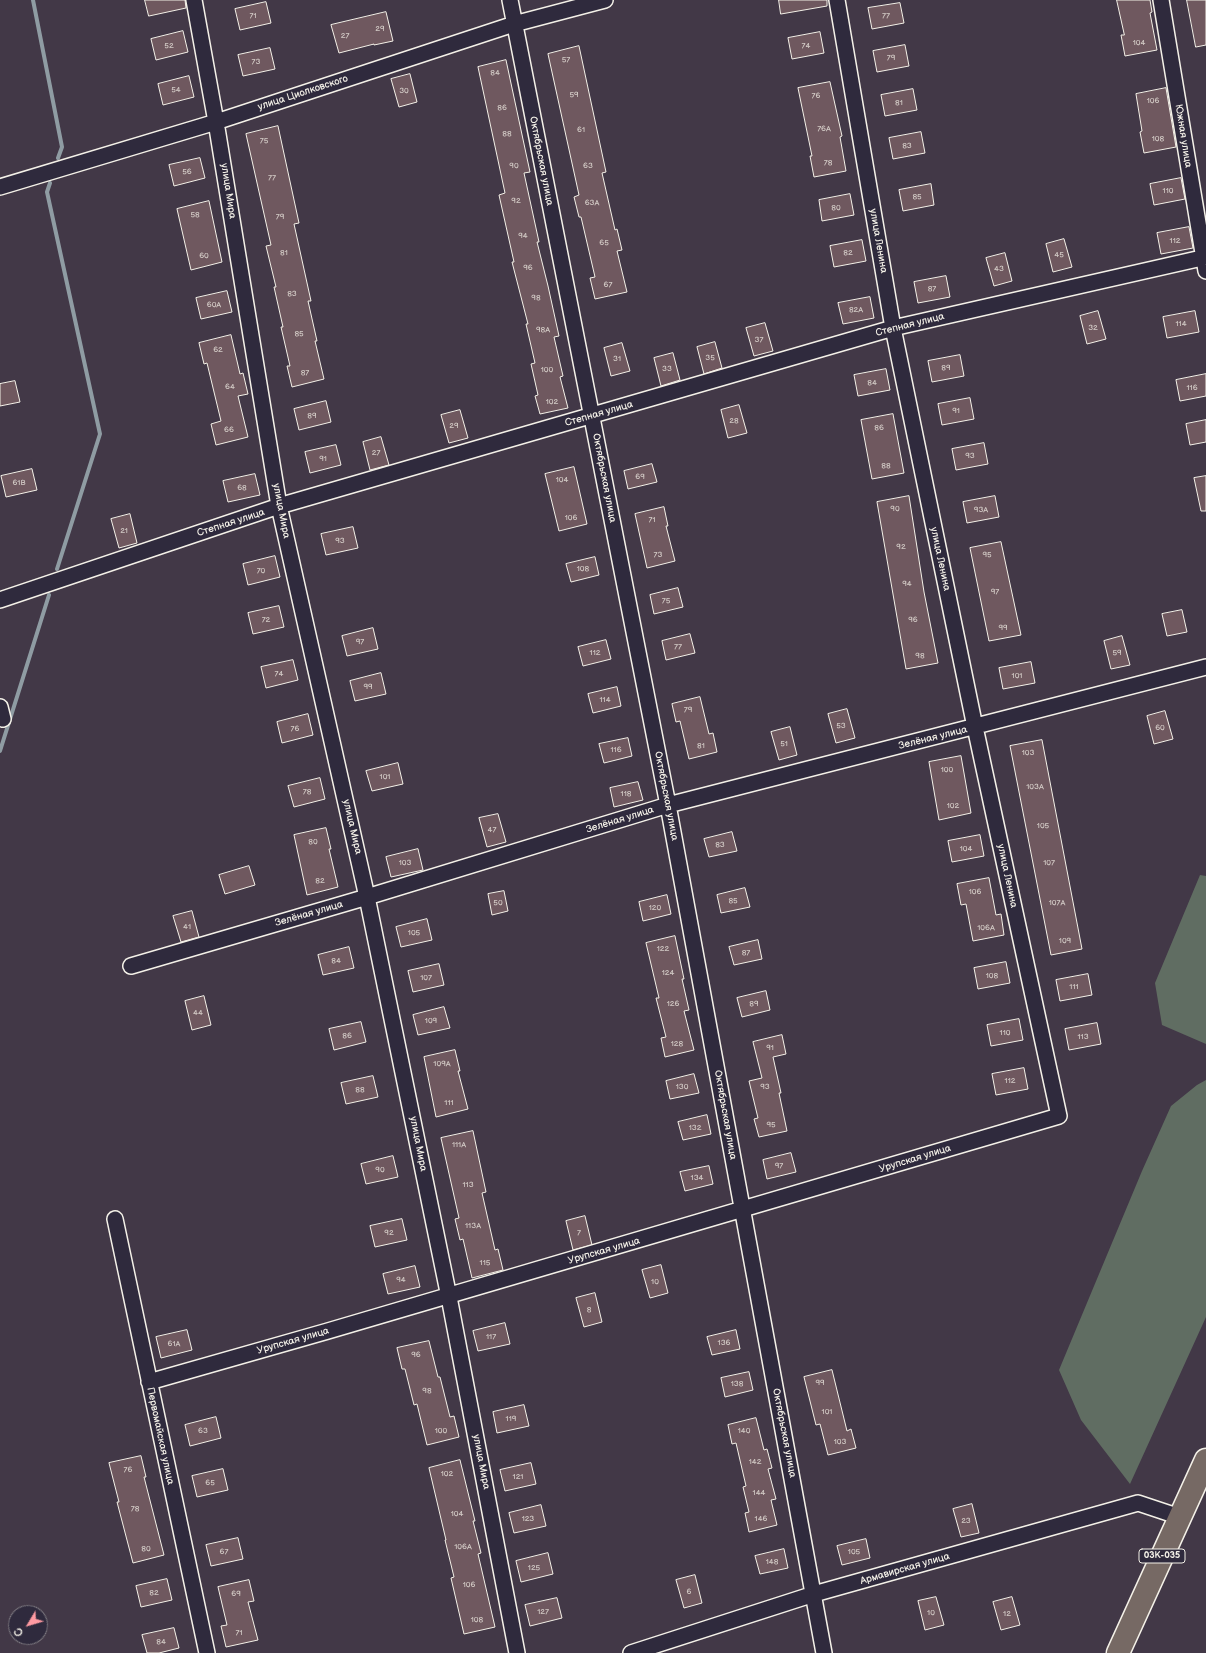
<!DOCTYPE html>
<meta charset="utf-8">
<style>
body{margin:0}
#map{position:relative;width:1206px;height:1653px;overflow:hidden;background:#423847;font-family:"Balsamiq Sans",sans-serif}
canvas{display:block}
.north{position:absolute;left:8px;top:1605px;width:40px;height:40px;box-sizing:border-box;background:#2f2a3d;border:1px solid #7e7a81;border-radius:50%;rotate:232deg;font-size:11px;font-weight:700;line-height:16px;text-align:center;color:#f4f1e8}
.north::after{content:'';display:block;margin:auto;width:14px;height:18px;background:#ff9aa2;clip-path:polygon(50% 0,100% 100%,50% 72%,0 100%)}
</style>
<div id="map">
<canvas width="1206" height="1653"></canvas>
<div class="north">С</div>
</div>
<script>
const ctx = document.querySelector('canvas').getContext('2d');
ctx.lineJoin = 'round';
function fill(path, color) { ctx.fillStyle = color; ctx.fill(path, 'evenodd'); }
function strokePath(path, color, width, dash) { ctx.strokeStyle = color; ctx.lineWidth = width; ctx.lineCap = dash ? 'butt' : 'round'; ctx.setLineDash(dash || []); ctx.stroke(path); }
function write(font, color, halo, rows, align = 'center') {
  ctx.font = font + ' "Balsamiq Sans",sans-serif'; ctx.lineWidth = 3; ctx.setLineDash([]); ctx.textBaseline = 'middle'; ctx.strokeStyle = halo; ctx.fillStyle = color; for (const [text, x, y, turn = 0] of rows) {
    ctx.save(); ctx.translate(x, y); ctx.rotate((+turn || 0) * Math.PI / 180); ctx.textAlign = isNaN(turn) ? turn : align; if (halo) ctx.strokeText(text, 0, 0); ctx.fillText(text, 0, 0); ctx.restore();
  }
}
const green = new Path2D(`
 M1200,875l6,1v168l-44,-19 -7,-42z
 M1206,1080v237l-76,167 -49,-64 -22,-50 83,-199 29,-65 26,-21z`);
const stream = new Path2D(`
 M33,0l29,147 -4,11
 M50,183l-3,9 53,242 -43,135
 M0,751l49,-156`);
const building = new Path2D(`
 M145,0h40l1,8 -37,8z
 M779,0h48v6l-46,8z
 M1117,0h33l2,12 -2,1 7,37 -32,6 -4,-21h3z
 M1187,0h19v45l-10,2z
 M266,2l5,21 -31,7 -5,-21z
 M900,3l4,20 -32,6 -4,-21z
 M386,12l7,29 -19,4v-1l-35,9 -8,-28z
 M183,31l5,21 -32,8 -5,-21z
 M820,32l4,21 -32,6 -4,-21z
 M905,45l4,21 -32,6 -4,-21z
 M579,46l27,126 -4,1 13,57 2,-1 5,21 -5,1 10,41 -32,7 -5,-21 5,-1 -14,-60h-2l-5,-20 5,-2 -31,-141z
 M270,48l5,21 -32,7 -5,-21z
 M506,60l24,112 -6,1 15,69h-2l11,44 11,50 -5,1 9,39 -3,1 8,31 -28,6 -5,-18 3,-1 -7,-31 4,-1 -9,-39h2l-16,-62h2l-15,-67 6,-2 -27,-126z
 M410,74l7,28 -18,5 -8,-28z
 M189,76l5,21 -31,8 -5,-21z
 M830,82l12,54 -2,1 6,34 -32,6 -4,-21h2l-14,-68z
 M1166,88l10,59 -32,6 -4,-21 2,-1 -6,-37z
 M913,89l4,21 -32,6 -4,-21z
 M278,126l21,97 -5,1 17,77h-3l9,40h-2l9,38 -32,8 -5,-21h3l-9,-39h2l-9,-40h2l-10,-41 5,-1 -25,-111z
 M921,132l4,21 -32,6 -4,-21z
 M200,158l5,20 -31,8 -5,-21z
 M1181,178l4,21 -31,6 -4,-21z
 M931,184l3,21 -31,6 -4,-21z
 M850,194l4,21 -32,6 -3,-21z
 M209,201l13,61 -31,8 -14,-61z
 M1189,227l4,21 -32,6 -4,-21z
 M1064,239l8,28 -19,5 -7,-28z
 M862,240l4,21 -32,6 -4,-21z
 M1005,253l7,28 -18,5 -8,-28z
 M946,276l4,21 -32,6 -4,-21z
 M227,291l5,21 -31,7 -5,-21z
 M870,297l4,21 -31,6 -5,-21z
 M1098,311l8,28 -19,5 -7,-28z
 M1195,311l4,21 -32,6 -4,-21z
 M765,323l8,28 -19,5 -8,-28z
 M231,335l9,39 3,-1 5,21 -10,2 10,41 -32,8 -5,-21 10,-3 -14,-58 -3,1 -5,-21z
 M715,342l7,26 -18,6 -7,-27z
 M622,343l8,28 -19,5 -7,-28z
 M673,353l7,27 -19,6 -7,-28z
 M960,355l4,21 -32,6 -4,-21z
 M886,369l4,21 -32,6 -4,-21z
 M1206,374v22l-26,5 -4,-21z
 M15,381l5,21 -20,4v-22z
 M970,398l4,21 -32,6 -4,-21z
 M326,401l5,21 -32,8 -5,-21z
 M739,405l8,28 -19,5 -7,-28z
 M460,410l8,28 -19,5 -8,-28z
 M893,414l11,59 -32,6 -11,-59z
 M1206,420v22l-16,3 -4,-21z
 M381,437l8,28 -19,5 -7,-28z
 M984,443l4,21 -32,6 -4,-21z
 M336,445l5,20 -31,8 -5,-21z
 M652,464l5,18 -29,7 -4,-18z
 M574,467l13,57 -28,7 -14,-57z
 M32,469l5,21 -31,7 -5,-21z
 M255,474l5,21 -32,7 -5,-21z
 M1206,476v35h-5l-7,-33z
 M909,496l15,96 14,71 -32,6 -29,-167z
 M995,496l4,21 -32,6 -4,-21z
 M664,507l4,19h-2l9,35 -28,7 -12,-54z
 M130,514l7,29 -18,5 -8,-29z
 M353,527l5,21 -32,7 -5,-21z
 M1001,542l20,93 -32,6 -19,-93z
 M275,556l5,21 -32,8 -5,-21z
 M595,557l4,18 -28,7 -5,-18z
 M678,588l5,19 -29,7 -4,-19z
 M279,606l5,21 -31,7 -5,-21z
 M1182,610l5,22 -20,4 -5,-22z
 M373,628l5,21 -31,7 -5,-20z
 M690,634l5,19 -29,7 -4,-19z
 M1122,636l8,29 -19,4 -7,-28z
 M606,640l5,19 -28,7 -5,-19z
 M293,660l5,20 -32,8 -5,-21z
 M1031,662l4,21 -32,6 -4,-21z
 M381,673l5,21 -31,7 -5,-20z
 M617,687l4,19 -28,7 -5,-19z
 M700,697l9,37 4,-1 4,19 -28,7 -9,-38 -4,1 -4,-18z
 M847,709l8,29 -19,5 -8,-29z
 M1165,711l8,28 -19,5 -7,-28z
 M308,714l5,21 -31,8 -5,-21z
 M790,727l7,28 -18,5 -8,-28z
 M628,738l4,18 -28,7 -5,-19z
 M1042,740l40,209 -31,6 -41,-209z
 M961,756l10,57 -32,7 -10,-58z
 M398,763l5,21 -31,7 -6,-20z
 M320,778l5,21 -31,8 -6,-21z
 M638,782l5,18 -29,7 -4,-19z
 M498,814l8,28 -19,5 -8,-29z
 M326,828l5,21h-2l9,38 -31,8 -13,-60z
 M732,832l5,19 -28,6 -5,-18z
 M980,835l4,21 -32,6 -4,-21z
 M418,849l5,21 -32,7 -5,-20z
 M249,866l6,19 -30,9 -6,-19z
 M989,878l7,37 5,-1 3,21 -31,6 -7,-37 -5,1 -4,-21z
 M745,888l5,19 -29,6 -4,-18z
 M504,891l4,20 -16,4 -4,-21z
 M667,895l4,19 -28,7 -4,-19z
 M192,911l7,26 -18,5 -8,-26z
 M427,919l5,21 -31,7 -5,-20z
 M675,936l9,43h-2l7,31 -5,1 10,39 -29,7 -4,-19 5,-1 -10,-39h3l-13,-55z
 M758,940l4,19 -28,6 -5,-18z
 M349,947l5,21 -31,7 -5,-20z
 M1006,962l4,21 -32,6 -4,-21z
 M439,964l5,21 -31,7 -5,-21z
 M1088,974l4,21 -32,6 -4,-21z
 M766,991l4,19 -28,7 -5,-19z
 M204,996l7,29 -19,5 -7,-29z
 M444,1007l6,21 -32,7 -5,-20z
 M1019,1019l4,21 -32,6 -4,-21z
 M361,1022l5,20 -32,8 -5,-21z
 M1097,1023l4,21 -32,6 -4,-21z
 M782,1035l4,19 -13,3 8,36h-2l8,38 -28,6 -5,-18 4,-1 -9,-37 13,-3 -9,-36z
 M455,1050l5,21h-2l10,38 -32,8 -12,-60z
 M1024,1068l4,21 -32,6 -4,-21z
 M694,1074l5,19 -29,6 -4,-18z
 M373,1076l5,21 -32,7 -5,-21z
 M707,1115l4,19 -28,6 -5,-18z
 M473,1131l13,61 -4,1 13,57 3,-1 5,21 -31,8 -9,-39 -3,1 -5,-21 4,-1 -18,-80z
 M791,1153l5,19 -29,7 -4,-19z
 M393,1156l5,21 -32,7 -5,-20z
 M709,1166l4,18 -28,7 -5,-19z
 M585,1216l7,29 -19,5 -7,-29z
 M402,1219l5,21 -32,7 -5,-21z
 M661,1265l7,28 -18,5 -8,-28z
 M415,1266l5,21 -32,7 -5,-20z
 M595,1293l7,29 -18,5 -8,-29z
 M505,1323l5,21 -32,7 -5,-20z
 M187,1330l5,20 -31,8 -5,-21z
 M736,1330l4,19 -28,6 -5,-18z
 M429,1341l9,36h2l10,40 4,-1 5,21 -32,8 -10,-41 -3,1 -9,-36h-3l-5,-21z
 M832,1370l15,61 4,-2 5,19 -28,7 -8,-31 -4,1 -12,-48z
 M749,1372l4,18 -28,7 -4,-19z
 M524,1405l5,21 -32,7 -4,-21z
 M216,1417l5,21 -31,8 -5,-21z
 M756,1418l8,32 3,-1 5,19 -4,1 8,30 -5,1 6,25 -28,7 -4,-19 4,-1 -6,-25 3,-1 -10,-43 -4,1 -4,-19z
 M141,1456l5,21h-2l20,78 -31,8 -16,-61h2l-10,-39z
 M460,1460l15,61h-2l8,32 -3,1 17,73 -31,7 -13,-56 3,-1 -9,-37h1l-17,-72z
 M531,1463l5,21 -31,7 -5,-21z
 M223,1469l5,21 -31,7 -5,-21z
 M972,1504l7,29 -18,4 -8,-28z
 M541,1505l5,21 -32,7 -5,-20z
 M238,1538l5,21 -32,7 -5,-21z
 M866,1539l4,19 -28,7 -5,-19z
 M784,1549l4,19 -28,6 -5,-18z
 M548,1553l5,21 -32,8 -5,-21z
 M695,1575l7,28 -18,5 -8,-28z
 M167,1579l5,21 -31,7 -5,-21z
 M249,1580l5,21 -6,1 10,38 -32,7 -5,-21 6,-1 -9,-38z
 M936,1597l8,28 -19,5 -7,-29z
 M1012,1597l8,28 -19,5 -8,-28z
 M557,1598l5,20 -32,8 -5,-21z
 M174,1628l5,20 -20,5h-12l-5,-18z`);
const minor = new Path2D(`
 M194,0l22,122 63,384 88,391 82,400 68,356
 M510,0l158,805 156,848
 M1161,0l45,271
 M0,187l216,-65 298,-98 91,-24
 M0,600l279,-94 614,-178 313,-71
 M0,707l3,12
 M131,966l236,-69 301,-92 538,-138
 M115,1219l92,434
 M149,1382c304,-86 607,-175 910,-266l-84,-389 -82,-399 -56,-328
 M631,1653l183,-59 324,-91 42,14`);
const primary = new Path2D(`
 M1118,1653l88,-193`);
const numberNames = [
 ["71",253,16],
 ["77",886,16],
 ["29",380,29],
 ["27",345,36],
 ["104",1139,43],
 ["52",169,46],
 ["74",806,46],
 ["79",891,58],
 ["57",566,60],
 ["73",256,62],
 ["84",495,73],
 ["54",176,90],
 ["30",404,91],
 ["59",574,95],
 ["76",816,96],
 ["106",1153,101],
 ["81",899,103],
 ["86",502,108],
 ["76А",824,129],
 ["61",581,130],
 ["88",507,134],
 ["108",1158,139],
 ["75",264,141],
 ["83",907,146],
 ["78",828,163],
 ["90",514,166],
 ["63",588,166],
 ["56",187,172],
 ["77",272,178],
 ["110",1168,191],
 ["85",917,197],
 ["92",516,201],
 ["63А",592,203],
 ["80",836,208],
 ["58",195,215],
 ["79",280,217],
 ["94",523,236],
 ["112",1175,241],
 ["65",604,243],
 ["81",284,253],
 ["82",848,253],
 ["45",1059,255],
 ["60",204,256],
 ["96",528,268],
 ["43",999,269],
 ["67",608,285],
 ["87",932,289],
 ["83",292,294],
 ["98",536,298],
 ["60А",214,305],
 ["82А",856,310],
 ["114",1181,324],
 ["32",1093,328],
 ["98А",543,330],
 ["85",299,334],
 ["37",759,340],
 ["62",218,350],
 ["35",710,358],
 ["31",617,359],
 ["89",946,368],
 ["33",667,369],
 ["100",547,370],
 ["87",305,373],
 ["84",872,383],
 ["64",230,387],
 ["116",1192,388],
 ["102",552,402],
 ["91",956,411],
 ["89",312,416],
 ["28",734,421],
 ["29",454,426],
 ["86",879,428],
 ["66",229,430],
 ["27",376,453],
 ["93",970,456],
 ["91",323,459],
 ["88",886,466],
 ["69",640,477],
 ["104",562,480],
 ["61В",19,483],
 ["68",242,488],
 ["90",895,509],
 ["93А",981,510],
 ["106",571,518],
 ["71",652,520],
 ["21",124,531],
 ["93",340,541],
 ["92",901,547],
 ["73",658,555],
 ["95",987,555],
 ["108",583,569],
 ["70",261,571],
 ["94",907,584],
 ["97",995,592],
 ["75",666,601],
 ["72",266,620],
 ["96",913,620],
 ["99",1003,628],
 ["97",360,642],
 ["77",678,647],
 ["112",595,653],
 ["59",1117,653],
 ["98",920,656],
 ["74",279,674],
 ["101",1017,676],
 ["99",368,687],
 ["114",605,700],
 ["79",688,710],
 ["53",841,726],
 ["60",1160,728],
 ["76",295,729],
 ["51",784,744],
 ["81",701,746],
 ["116",616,750],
 ["103",1028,753],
 ["100",947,770],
 ["101",385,777],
 ["103А",1035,787],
 ["78",307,792],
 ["118",626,794],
 ["102",953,806],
 ["105",1043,826],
 ["47",492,830],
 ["80",313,842],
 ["83",720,845],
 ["104",966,849],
 ["103",405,863],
 ["107",1049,863],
 ["82",320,881],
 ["106",975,892],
 ["85",733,901],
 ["50",498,903],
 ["107А",1057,903],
 ["120",655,908],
 ["41",187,927],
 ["106А",986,928],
 ["105",414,933],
 ["109",1065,941],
 ["122",663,949],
 ["87",746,953],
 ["84",336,961],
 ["124",668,973],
 ["108",992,976],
 ["107",426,978],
 ["111",1074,987],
 ["126",673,1004],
 ["89",754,1004],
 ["44",198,1013],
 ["109",431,1021],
 ["110",1005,1033],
 ["86",347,1036],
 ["113",1083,1037],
 ["128",677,1044],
 ["91",770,1048],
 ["109А",442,1064],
 ["112",1010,1081],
 ["130",682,1087],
 ["93",765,1087],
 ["88",360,1090],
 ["111",449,1103],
 ["95",771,1125],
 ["132",695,1128],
 ["111А",459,1145],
 ["97",779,1166],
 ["90",380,1170],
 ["134",697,1178],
 ["113",468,1185],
 ["113А",473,1226],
 ["92",389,1233],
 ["7",579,1233],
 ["115",485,1263],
 ["94",401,1280],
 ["10",655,1282],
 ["8",589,1310],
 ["117",491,1337],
 ["136",724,1343],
 ["61А",174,1344],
 ["96",416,1355],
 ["99",820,1383],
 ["138",737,1384],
 ["98",427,1391],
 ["101",827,1412],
 ["119",511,1419],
 ["63",203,1431],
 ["100",441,1431],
 ["140",744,1431],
 ["103",840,1442],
 ["142",755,1462],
 ["76",128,1470],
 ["102",447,1474],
 ["121",518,1477],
 ["65",210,1483],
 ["144",759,1493],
 ["78",135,1509],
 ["104",457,1514],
 ["123",528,1519],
 ["146",761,1519],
 ["23",966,1521],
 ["106А",463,1547],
 ["80",146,1549],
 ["67",224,1552],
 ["105",854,1552],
 ["148",772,1562],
 ["125",534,1568],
 ["106",469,1585],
 ["6",689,1592],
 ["82",154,1593],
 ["69",236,1594],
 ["127",543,1612],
 ["10",931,1613],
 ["12",1007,1614],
 ["108",477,1620],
 ["71",239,1633],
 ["84",161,1642]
];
const shields = [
 [1162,1556,46]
];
const shieldNames = [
 ["03К-035",1162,1556]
];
const streetNames = [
 ["улица Циолковского",303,93,-18],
 ["Южная улица",1183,136,81],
 ["Октябрьская улица",541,161,79],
 ["улица Мира",228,191,81],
 ["улица Ленина",878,241,80],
 ["Степная улица",910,325,-14],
 ["Степная улица",599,414,-16],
 ["Октябрьская улица",604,478,79],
 ["улица Мира",281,511,79],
 ["Степная улица",231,523,-18],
 ["улица Ленина",940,559,78],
 ["Зелёная улица",933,738,-14],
 ["Октябрьская улица",666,796,79],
 ["Зелёная улица",620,820,-17],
 ["улица Мира",352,827,77],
 ["улица Ленина",1007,876,78],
 ["Зелёная улица",309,914,-16],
 ["Октябрьская улица",725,1115,80],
 ["улица Мира",418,1144,79],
 ["Урупская улица",915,1159,-17],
 ["Урупская улица",604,1251,-16],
 ["Урупская улица",293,1341,-16],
 ["Октябрьская улица",784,1433,79],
 ["Первомайская улица",160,1436,78],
 ["улица Мира",481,1462,79],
 ["Армавирская улица",905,1569,-16]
];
fill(green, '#606d62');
strokePath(stream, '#8f9ca3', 4);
fill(building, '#6f585f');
strokePath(building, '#f4f1e8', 1);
strokePath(minor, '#f4f1e8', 18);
strokePath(primary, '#f4f1e8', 25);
strokePath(minor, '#2f2a3d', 15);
strokePath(primary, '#766964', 22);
write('8px', '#d3cbc6', null, numberNames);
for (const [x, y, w] of shields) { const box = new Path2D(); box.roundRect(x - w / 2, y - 7, w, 14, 3); ctx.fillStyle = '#2f2a3d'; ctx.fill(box); strokePath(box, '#f4f1e8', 1); }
write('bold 9px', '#f4f1e8', null, shieldNames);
write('10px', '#f4f1e8', '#2f2a3d', streetNames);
</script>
